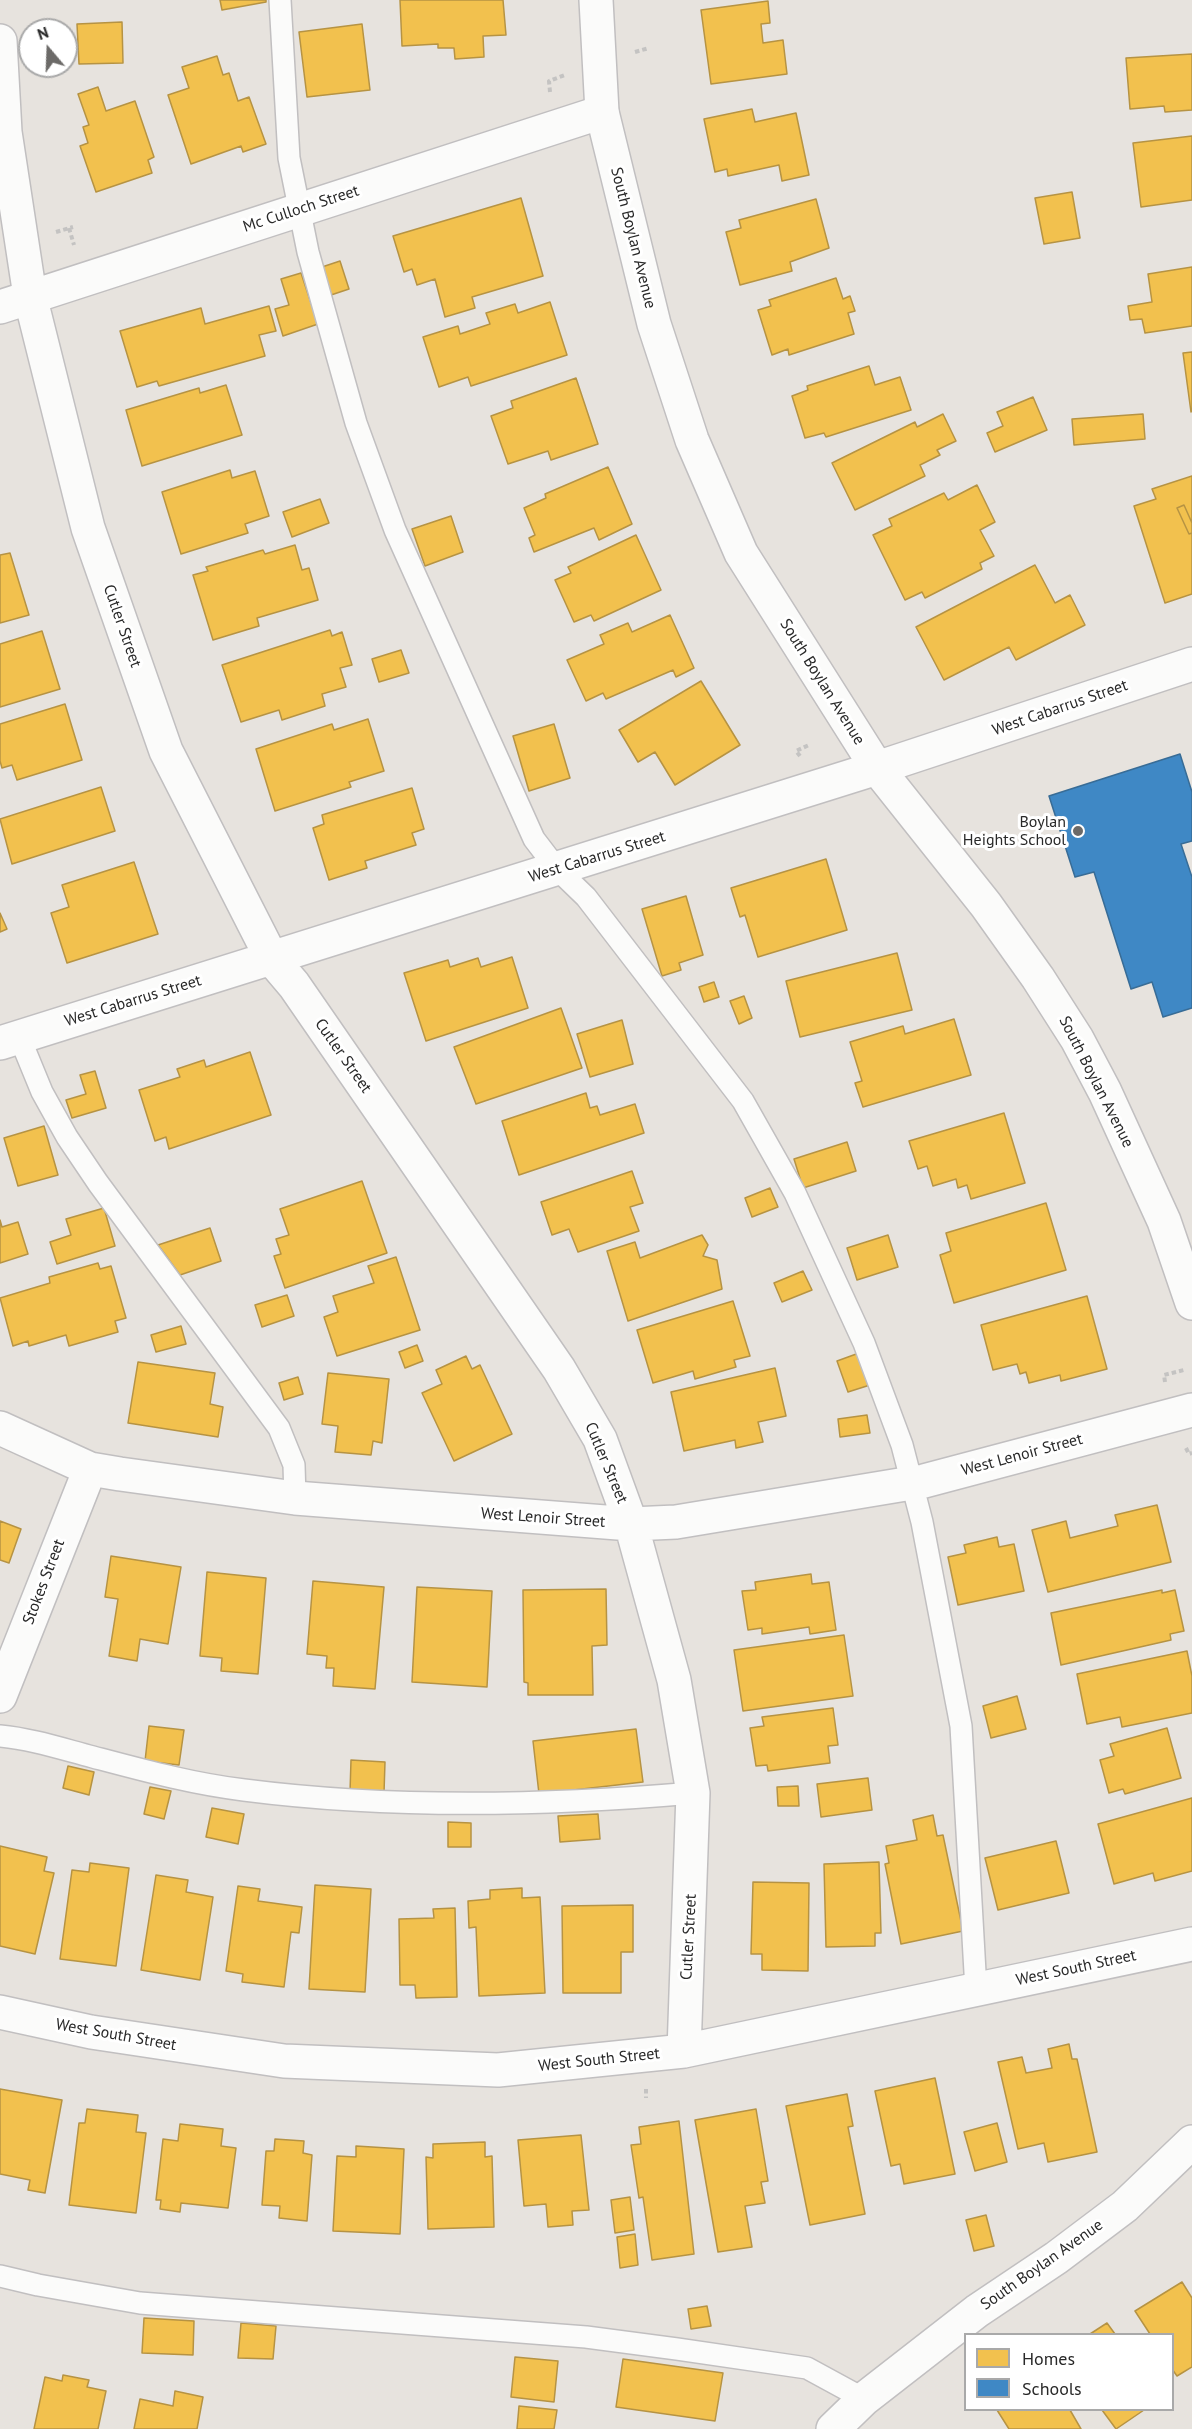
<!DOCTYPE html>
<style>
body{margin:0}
#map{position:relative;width:1192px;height:2429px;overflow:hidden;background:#e7e3de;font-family:"PT Sans",sans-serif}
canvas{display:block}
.legend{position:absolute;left:964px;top:2333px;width:210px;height:78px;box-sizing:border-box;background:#fff;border:2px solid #a9a9a9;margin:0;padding:8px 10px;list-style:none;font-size:18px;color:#292929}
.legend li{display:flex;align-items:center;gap:12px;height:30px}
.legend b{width:30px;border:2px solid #a9a9a9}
.north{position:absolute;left:18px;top:18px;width:60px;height:60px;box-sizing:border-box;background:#fff;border:2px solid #a9a9a9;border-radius:50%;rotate:341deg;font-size:16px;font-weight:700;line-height:24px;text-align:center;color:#292929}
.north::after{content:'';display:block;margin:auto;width:21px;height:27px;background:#6c6a68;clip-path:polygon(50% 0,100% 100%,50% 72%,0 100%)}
</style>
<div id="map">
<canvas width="1192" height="2429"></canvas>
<ul class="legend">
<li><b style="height:16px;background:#f2c14e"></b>Homes</li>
<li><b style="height:16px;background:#3f88c5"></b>Schools</li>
</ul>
<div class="north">N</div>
</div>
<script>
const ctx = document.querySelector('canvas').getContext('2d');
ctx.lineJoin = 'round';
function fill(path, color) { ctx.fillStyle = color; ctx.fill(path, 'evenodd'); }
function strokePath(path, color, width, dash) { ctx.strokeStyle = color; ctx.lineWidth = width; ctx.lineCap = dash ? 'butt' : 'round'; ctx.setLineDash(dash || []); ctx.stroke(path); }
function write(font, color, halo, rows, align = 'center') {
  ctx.font = font + ' "PT Sans",sans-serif'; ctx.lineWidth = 6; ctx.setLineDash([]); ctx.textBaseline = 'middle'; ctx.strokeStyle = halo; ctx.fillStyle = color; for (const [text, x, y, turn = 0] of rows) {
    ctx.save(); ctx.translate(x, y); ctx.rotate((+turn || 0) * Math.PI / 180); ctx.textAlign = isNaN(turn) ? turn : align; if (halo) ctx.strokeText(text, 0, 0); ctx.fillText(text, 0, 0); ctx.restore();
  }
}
const homes = new Path2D(`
 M220,0h46v2l-44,8z
 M400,0h103l3,35 -23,1 1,21 -29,2 -1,-11h-16v-4l-36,2z
 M768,1l2,22 -9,1 2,19 20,-3 4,34 -76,10 -10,-74z
 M122,22l1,41 -44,1 -2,-40z
 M362,24l8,66 -63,7 -8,-65z
 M1192,54v56l-27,2 -1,-6 -34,3 -4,-51z
 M217,56l6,19 6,-2 9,28 11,-4 17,47 -23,8 -2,-6 -50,18 -23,-69 21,-7 -7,-21z
 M98,87l8,24 29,-10 19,56 -6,3 4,13 -56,19 -16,-46 8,-3 -5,-16 6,-2 -11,-31z
 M752,109l3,13 41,-9 13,62 -27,6 -3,-16 -51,11 -1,-7 -12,3 -11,-53z
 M1192,136v64l-51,7 -8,-64z
 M1072,192l8,46 -36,6 -9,-46z
 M521,198l22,78 -71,21 3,11 -30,9 -10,-38 -18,6 -5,-16 -8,3 -11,-36z
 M816,199l13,49 -39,14 2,9 -52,14 -14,-53 15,-4 -2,-8z
 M340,261l9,28 -21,7 -9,-28z
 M1192,267v59l-47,7 -3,-14 -12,1 -2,-14 24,-4 -4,-28z
 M301,273l17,51 -35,12 -8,-27 14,-4 -8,-26z
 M836,278l7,21 7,-3 5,15 -7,2 6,21 -65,21 -1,-6 -16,6 -14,-45 13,-4 -2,-6z
 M550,302l17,53 -96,31 -3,-9 -29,10 -16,-50 35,-11 2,8 30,-10 -4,-11 29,-9 3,9z
 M269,306l7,25 -17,4 6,21 -106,30 -2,-5 -20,6 -17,-56 81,-23 4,16z
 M1192,352v59l-1,1 -8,-59z
 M869,366l6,19 25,-8 11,33 -85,27 -2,-4 -19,5 -13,-42 16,-6 -1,-4z
 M576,378l22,66 -47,16 -3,-9 -40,13 -17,-48 22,-8 -2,-7z
 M226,385l16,50 -100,31 -16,-56 73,-22 1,5z
 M1033,397l14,33 -52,22 -8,-19 16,-7 -6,-14z
 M943,414l13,27 -19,9 3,5 -20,10 5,11 -70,34 -23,-47 83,-41 2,5z
 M1143,414l2,25 -71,6 -2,-26z
 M608,467l24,57 -33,16 -5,-12 -60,24 -5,-14 6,-3 -11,-27 22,-10 -1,-4z
 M230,470l2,8 23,-7 14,45 -24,8 3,9 -67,21 -19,-62z
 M1192,476v47l-8,-18 -7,3 12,26 3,-1v61l-27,9 -31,-97 22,-7 -4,-10z
 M977,485l18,37 -15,8 14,26 -14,7 2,6 -57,29 -3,-6 -17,8 -32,-65 19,-9 -3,-7 55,-26 4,7z
 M320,499l9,24 -37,14 -9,-25z
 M1184,505l8,18v10l-3,1 -12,-26z
 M451,516l12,36 -38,14 -13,-37z
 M636,535l25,55 -67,31 -3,-6 -17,7 -19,-42 16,-7 -3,-6z
 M295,545l7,25 7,-2 9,32 -61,18 2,8 -46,14 -20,-65 15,-4 -2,-4 57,-17 2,4z
 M10,553l19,62 -29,8v-68z
 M1035,565l20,38 15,-8 15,30 -69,35 -7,-13 -65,33 -28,-53z
 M670,615l24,53 -18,9 -3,-7 -67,29 -3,-6 -17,8 -19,-41 37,-16 -4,-9 28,-12 4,9z
 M330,630l2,6 10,-4 10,33 -12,3 6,19 -24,7 3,12 -43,14 -3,-10 -38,12 -19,-57z
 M42,631l18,58 -60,18v-63z
 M401,650l8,23 -30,9 -7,-23z
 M701,681l39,64 -65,40 -20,-33 -17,10 -19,-32z
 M65,704l17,56 -65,20 -5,-15 -10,3 -2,-7v-37z
 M368,719l16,52 -35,11 2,5 -76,24 -19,-62 76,-25 2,6z
 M554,724l16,54 -41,13 -16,-55z
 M101,787l14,44 -103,33 -12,-45z
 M412,788l12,41 -12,4 4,12 -51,16 2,7 -38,12 -16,-52 11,-4 -2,-9z
 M826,859l21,71 -89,27 -13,-42 -5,2 -9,-29z
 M134,862l24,72 -91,29 -16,-50 18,-6 -7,-22z
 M686,896l17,59 -24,8 2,7 -19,6 -20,-67z
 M0,913l7,16 -7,3z
 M897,953l15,57 -112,27 -14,-56z
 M512,957l16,51 -102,33 -22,-68 44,-13 2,7 28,-9 3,9z
 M714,982l5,15 -15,5 -5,-15z
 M744,996l8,22 -13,6 -9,-23z
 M561,1008l21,60 -106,36 -22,-57z
 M954,1019l17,56 -108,32 -8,-24 7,-2 -12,-39 53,-16 2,8z
 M622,1020l11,44 -43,13 -13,-43z
 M250,1052l21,63 -102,34 -3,-12 -11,4 -16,-51 41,-13 -3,-8 27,-9 2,7z
 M95,1071l11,37 -34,10 -6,-18 20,-6 -6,-19z
 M586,1093l4,15 7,-2 3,9 35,-11 9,29 -125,42 -17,-54z
 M1004,1113l21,70 -54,16 -4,-14 -9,3 -2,-9 -23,7 -6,-20 -9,3 -9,-28z
 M44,1126l14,49 -40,11 -14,-48z
 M847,1142l9,29 -53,17 -9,-29z
 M632,1171l11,32 -13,4 9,24 -61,21 -9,-23 -17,6 -11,-33z
 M362,1181l25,72 -102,35 -11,-32 7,-2 -5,-15 13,-4 -9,-26z
 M770,1188l8,19 -26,10 -7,-19z
 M1046,1203l20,67 -112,33 -14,-48 11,-4 -5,-18z
 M104,1208l11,38 -58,18 -7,-22 21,-7 -5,-16z
 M0,1220l2,7 16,-5 10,32 -28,9z
 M210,1228l11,33 -41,14 -22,-30z
 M702,1235l6,10 -5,11 14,4 5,29 -94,32 -21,-70 28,-9 5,16z
 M888,1235l10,32 -41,13 -10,-32z
 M396,1257l24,73 -83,26 -13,-39 14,-5 -5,-16 41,-13 -6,-17z
 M98,1263l2,6 11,-3 15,52 -11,3 3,11 -49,14 -3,-11 -37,11 -1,-5 -15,5 -13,-48 50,-15 -1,-6z
 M803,1271l9,19 -30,12 -8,-19z
 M287,1295l7,21 -32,11 -7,-22z
 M1087,1296l20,73 -46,12 -1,-6 -31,8 -3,-11 -6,2 -3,-10 -24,6 -12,-45z
 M733,1301l17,55 -16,4 2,7 -41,12 -2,-8 -40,12 -16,-53z
 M181,1326l5,18 -30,8 -5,-17z
 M417,1345l6,16 -18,7 -6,-16z
 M859,1353l11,32 -22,7 -11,-31z
 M466,1356l6,13 8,-4 32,69 -58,27 -32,-68 20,-9 -6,-14z
 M138,1362l77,11 -5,31 13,3 -5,30 -90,-14z
 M775,1368l11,48 -28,6 5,20 -27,6 -1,-8 -51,11 -13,-59z
 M328,1373l61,6 -7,64 -9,-2 -2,14 -36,-3 3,-26 -16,-2z
 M298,1377l5,17 -19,6 -5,-17z
 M867,1415l3,18 -30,4 -2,-18z
 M1157,1505l14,57 -123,30 -16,-62 34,-9 4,17 48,-12 -3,-11z
 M0,1521l21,8 -12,34 -9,-3z
 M997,1537l2,10 15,-3 10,47 -66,14 -10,-48 18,-4 -2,-8z
 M111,1556l70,11 -13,77 -28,-5 -3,22 -28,-5 9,-57 -13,-2z
 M207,1572l59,6 -8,96 -37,-3 1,-13 -22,-2z
 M811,1574l1,10 17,-2 7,48 -26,4 -1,-7 -47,7v-6l-14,2 -6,-39 14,-1 -1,-8z
 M313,1581l71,6 -9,102 -42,-3 1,-18h-8l1,-12 -20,-2z
 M417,1587l75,4 -5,96 -75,-5z
 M606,1589l1,56 -15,1 1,49h-65v-12l-4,-1 -1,-92z
 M1162,1590v3l13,-3 9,41 -14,3 1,6 -110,25 -10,-52z
 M844,1635l9,61 -110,15 -9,-61z
 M1187,1651l5,25v37l-70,14 -2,-10 -33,7 -10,-50z
 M1017,1696l9,33 -35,9 -8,-32z
 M833,1708l5,37 -10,1 2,17 -62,8 -1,-6 -11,1 -6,-38 14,-2 -2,-9z
 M149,1726l35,4 -5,35 -34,-4z
 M1167,1728l14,50 -56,16 -2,-5 -14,4 -9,-33 14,-4 -4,-12z
 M636,1729l7,53 -104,12 -6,-53z
 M351,1760l34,2 -1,31 -34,-1z
 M68,1766l26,6 -5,23 -26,-7z
 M868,1778l4,32 -51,7 -4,-33z
 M798,1786l1,20h-21l-1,-19z
 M150,1787l21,4 -7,28 -20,-5z
 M1192,1798v73l-37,10 -2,-8 -39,11 -16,-60z
 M212,1808l32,6 -6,30 -32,-7z
 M598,1814l2,25 -40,3 -2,-26z
 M933,1815l4,21 6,-1 20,96 -62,13 -16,-80 4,-1 -3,-17 31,-6 -4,-20z
 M448,1822l23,1v24h-23z
 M1056,1841l13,52 -71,17 -13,-52z
 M0,1846l47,11 -3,14 10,2 -19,81 -35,-8z
 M879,1862l2,71h-6v13l-49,1 -2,-83z
 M90,1863l39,5 -13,98 -56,-7 12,-89 17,2z
 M156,1875l32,5 -2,12 27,5 -13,83 -59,-10z
 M753,1882l56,1 -1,88 -46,-1v-16h-11z
 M315,1885l56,4 -6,103 -56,-3z
 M238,1886l22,3 -2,12 44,6 -3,26 -8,-1 -7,55 -42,-5 1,-8 -17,-3z
 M522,1888v10l18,-1 5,96 -66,3 -3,-69 -7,1 -1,-27 22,-2v-9z
 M633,1905v47h-12v41h-58l-1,-87z
 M455,1908l2,89 -41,1 -1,-13h-15l-1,-66 35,-1 -1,-9z
 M1069,2044l3,15h5l20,93 -49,10 -4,-19 -26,6 -20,-87 24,-5 4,16 26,-5 -4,-19z
 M935,2078l20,96 -51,10 -4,-20 -9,2 -16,-75z
 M0,2089l62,11 -17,93 -17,-3 2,-10 -30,-6z
 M847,2094l6,32 -5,1 17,87 -55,11 -24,-119z
 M87,2109l51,6 -2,17 10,1 -10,80 -67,-8 10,-82h6z
 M756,2109l12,72 -7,1 4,21 -20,3 7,41 -34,5 -23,-132z
 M679,2121l15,133 -42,6 -9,-63 -4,1 -8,-53 10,-1 -2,-17z
 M997,2123l10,39 -32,9 -11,-39z
 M180,2124l43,5 -2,17 15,2 -8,60 -47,-5 -1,9 -20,-3 1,-9h-5l7,-61 15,2z
 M581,2135l8,75 -17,1 1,14 -25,2 -2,-23 -22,2 -6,-66z
 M275,2139l29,2 -1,12 9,2 -5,66 -28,-3 1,-12 -18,-1 4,-54h8z
 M485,2142v15l7,-1 2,71 -66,2 -2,-72 7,1v-14z
 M356,2146l48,3 -4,85 -67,-3 4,-75 19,1z
 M630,2197l4,33 -19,3 -4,-33z
 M986,2215l8,31 -20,5 -8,-31z
 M635,2234l3,31 -18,3 -3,-31z
 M1182,2282l10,16v69l-15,9 -5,-7v-35h-22l-15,-23z
 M707,2306l4,20 -20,3 -3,-20z
 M144,2318l50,3 -1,34 -51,-2z
 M241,2323l35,3 -3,33 -35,-1z
 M1107,2323l8,11h-25z
 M515,2357l43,4 -4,41 -43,-5z
 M623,2359l100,14 -8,48 -99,-14z
 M63,2375l26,5 -2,7 19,4 -8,38h-64l11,-52 17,4z
 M175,2391l28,6 -6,32h-63l6,-30 33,7z
 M519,2406l38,4 -3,19h-37z
 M997,2410h73l11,19h-72z
 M1102,2410h42l-28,19z`);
const schools = new Path2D(`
 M1180,754l12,38v49l-11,3 11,33v131l-29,9 -11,-35 -21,7 -37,-117 -19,5 -26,-81z`);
const path = new Path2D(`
 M635,52l14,-4
 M550,92l-1,-11 16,-6
 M69,228l5,17
 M56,232l17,-5
 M800,756l-4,-5 13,-6
 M1165,1382l-1,-7 20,-5
 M1186,1448l3,6 3,-1
 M646,2089v9`);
const service = new Path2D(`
 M280,0l9,158 19,94 48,171 39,107 139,309 23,30 29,28 157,204 52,92 69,150 38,102 20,77 39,204 15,264
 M19,1036l23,56 25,45 31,46 181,245 15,37 1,33
 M0,1736c32,3 62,13 93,21 49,13 100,27 151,33 148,19 300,16 449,3
 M0,2276l38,9 102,18 446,34 91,12 130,19 57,31`);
const minor = new Path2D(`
 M0,41l5,91 25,164 58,232 78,223 106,208 22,26 265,384 41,70 31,85 43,156 19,113 -9,258
 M0,307l602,-195
 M0,1043l877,-275
 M0,1428l90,41 30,5 175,24 336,26 45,-2 248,-41 268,-71
 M0,1696l90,-227
 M0,2012l91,20 193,29 214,9 186,-19 508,-107`);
const tertiary = new Path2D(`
 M596,0l6,112 52,212 38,116 49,113 136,215 109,137 52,73 39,61 28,53 59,129 28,82
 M877,768l315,-104
 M833,2429l31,-30 113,-88 79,-53 69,-52 67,-64`);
const markers = [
 [1078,831,6,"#6c6a68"]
];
const streetNames = [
 ["Mc Culloch Street",301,209,-18],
 ["South Boylan Avenue",633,238,76],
 ["Cutler Street",122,626,71],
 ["South Boylan Avenue",822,682,58],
 ["West Cabarrus Street",1060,708,-19],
 ["West Cabarrus Street",597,857,-17],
 ["West Cabarrus Street",133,1001,-17],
 ["Cutler Street",343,1056,55],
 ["South Boylan Avenue",1096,1082,63],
 ["West Lenoir Street",1022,1455,-15],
 ["Cutler Street",606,1463,67],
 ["West Lenoir Street",543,1518,4],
 ["Stokes Street",44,1582,-69],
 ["Cutler Street",689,1937,-87],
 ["West South Street",1076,1968,-12],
 ["West South Street",116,2035,10],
 ["West South Street",599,2060,-6],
 ["South Boylan Avenue",1042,2265,-35]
];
const poiNames = [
 ["Boylan",1066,822],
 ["Heights School",1066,840]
];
fill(homes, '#f2c14e');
strokePath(homes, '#b69343', 1.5);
fill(schools, '#3f88c5');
strokePath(schools, '#386c96', 1.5);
strokePath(service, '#c1bfc0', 24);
strokePath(minor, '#c1bfc0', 36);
strokePath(tertiary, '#c1bfc0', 36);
strokePath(path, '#c4c3c2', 4, [4.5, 3]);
strokePath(service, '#fbfbfa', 21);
strokePath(minor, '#fbfbfa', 33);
strokePath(tertiary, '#fbfbfa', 33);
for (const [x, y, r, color] of markers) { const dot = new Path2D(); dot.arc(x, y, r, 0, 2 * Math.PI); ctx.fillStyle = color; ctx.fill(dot); strokePath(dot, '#fff', 2); }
write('16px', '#292929', '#fff', streetNames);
write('16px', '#292929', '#fff', poiNames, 'right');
</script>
